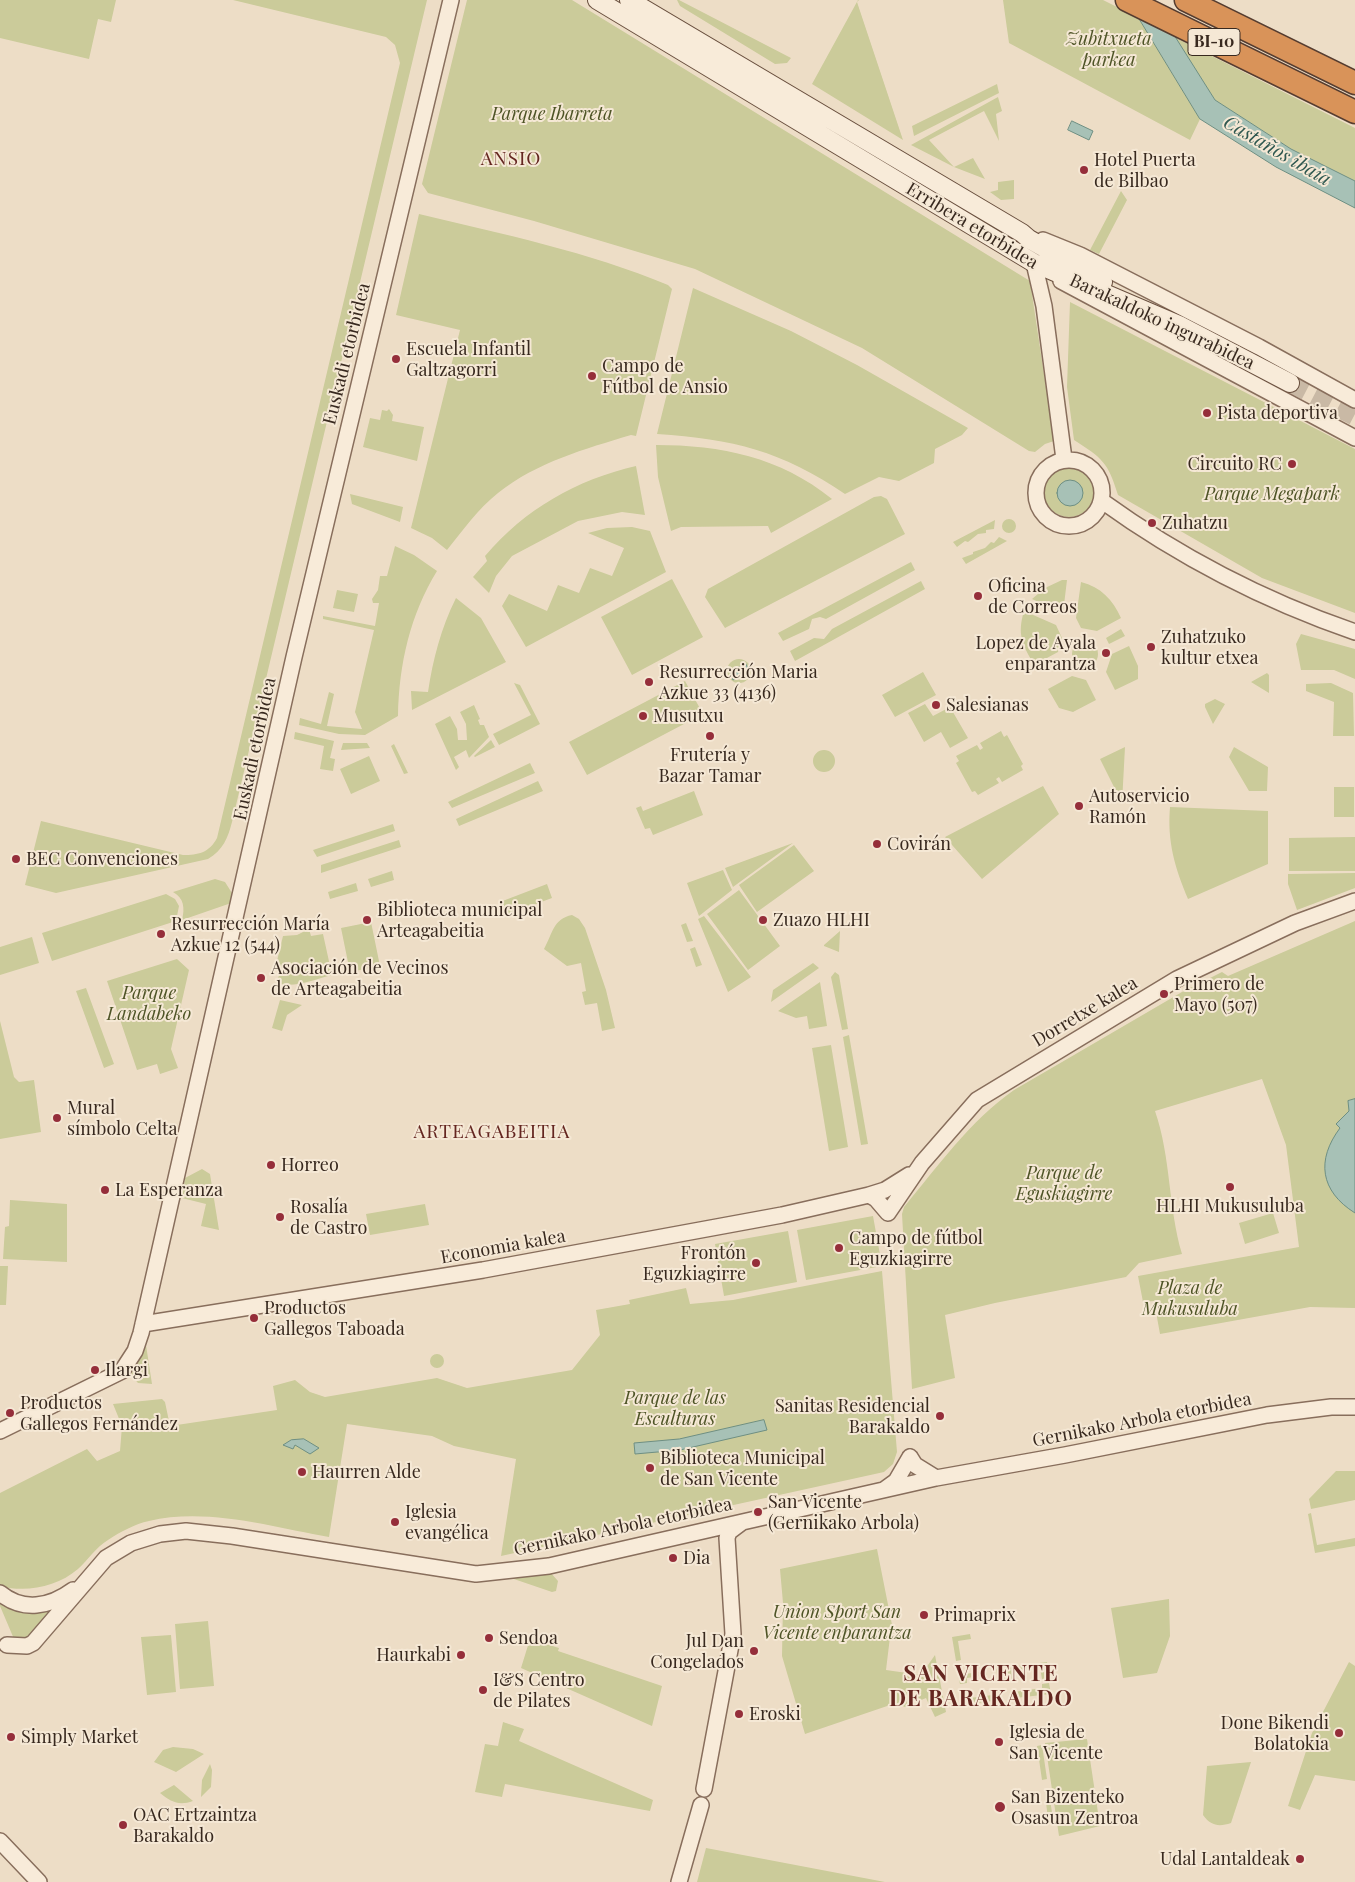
<!DOCTYPE html>
<meta charset="utf-8">
<style>
body{margin:0}
canvas{display:block;background:#edddc6}
</style>
<canvas width="1355" height="1882"></canvas>
<script>
const ctx = document.querySelector('canvas').getContext('2d');
ctx.lineJoin = 'round';
function fill(path, color) { ctx.fillStyle = color; ctx.fill(path, 'evenodd'); }
function strokePath(path, color, width, dash) { ctx.strokeStyle = color; ctx.lineWidth = width; ctx.lineCap = dash ? 'butt' : 'round'; ctx.setLineDash(dash || []); ctx.stroke(path); }
function write(font, color, halo, rows, align = 'center') {
  ctx.font = font + ' "Playfair Display",serif'; ctx.lineWidth = 4; ctx.setLineDash([]); ctx.textBaseline = 'middle'; ctx.strokeStyle = halo; ctx.fillStyle = color; for (const [text, x, y, turn = 0] of rows) {
    ctx.save(); ctx.translate(x, y); ctx.rotate((+turn || 0) * Math.PI / 180); ctx.textAlign = isNaN(turn) ? turn : align; if (halo) ctx.strokeText(text, 0, 0); ctx.fillText(text, 0, 0); ctx.restore();
  }
}
const green = new Path2D(`
 M0,0h116l-5,22 -13,-3 -9,40 -89,-21z
 M233,0h194l-195,822c-4,16 -9,28 -24,37l-152,34 -31,-8 16,-64 142,34c15,0 26,-2 34,-17l183,-775 -5,-18 -9,-8z
 M467,0h105l458,281 24,160 -9,3 -10,8 -6,-1 -167,-103 -167,-79 -161,-48 -106,-28 -6,-9z
 M677,0h2l112,58 -4,5 -12,1 -95,-58z
 M858,0h1l-2,2 46,138 -91,-56z
 M1003,0h100l36,18 61,101 -10,21 -181,-97z
 M1174,37l181,91v53l-64,-32 -76,-49z
 M997,84l2,9 -85,43 -2,-10z
 M998,97l4,14 -6,3 3,27 -15,-30 -55,29 25,27 19,-9 12,21 -31,-12 -43,-22z
 M1014,180v19l-13,1 -11,-8 8,-2v-8z
 M1121,191l6,9 -28,54 -9,-4z
 M419,214c84,20 170,38 249,71l4,4 -36,147 -5,-1c-46,14 -94,27 -133,58 -20,16 -35,37 -51,57l-15,-12 -21,-10 49,-198 -64,-15z
 M693,288l98,43 66,34 111,63 -6,7 -27,14 -1,14 -35,18 -20,-4 -34,17c-63,-43 -112,-55 -188,-60z
 M1070,302l285,147v164l-93,-35 -144,-83c-10,-33 -16,-37 -44,-55l-7,-53z
 M389,409l4,6 -1,6 32,6 -7,34 -54,-14 7,-29 10,2 2,-10 5,1z
 M656,445c65,0 124,12 176,54l-61,34 -3,-7 -87,1 -10,4 -13,-54z
 M636,466l9,49 -23,-3 -44,9 -66,35 -16,20 -7,17 -16,-16 14,-16 -2,-5c40,-47 91,-76 151,-90z
 M1044 492a25 25 0 1 1 50 0a25 25 0 1 1-50 0Z
 M350,494l53,13 -3,15 -48,-18z
 M881,496l6,3 18,35 -180,94 -20,-31 3,-8 166,-92z
 M1002 526a7 7 0 1 1 14 0a7 7 0 1 1-14 0Z
 M995,520l-1,9 -8,1v3l-8,1 -10,8 -3,-1 -8,6 -4,-5z
 M632,527l18,4 16,41 -140,75 -24,-41 7,-12 38,17 11,-26 21,8 11,-25 22,8 12,-28 -36,-15 19,-5z
 M999,537l8,4 -41,23 -4,-6 11,-4v-2l12,-4 6,-6 3,1z
 M395,546l19,9 23,16c-27,44 -38,93 -39,145l-33,19 -26,-1 -40,-9 1,-7 21,6 8,-32 5,2 -7,32 35,3 -7,-17 19,-82 -51,-11v-3l52,10 4,-23h-6l-1,-4 6,-9 2,-14h7z
 M911,562l4,8 -89,49 -6,-2 -8,2 -3,10 -26,12 -5,-8z
 M672,579l31,58 -71,38 -31,-58z
 M1062,580h5l-4,33 -31,-14 13,-11z
 M921,581l4,8 -130,72 -5,-10 24,-13 10,1 8,-10z
 M1081,582c20,5 32,18 40,36l-24,13 -16,-3 -5,-10z
 M337,590l21,4 -4,18 -21,-4z
 M456,598l25,20 25,44 -94,48 -1,-19 17,1c5,-33 13,-64 28,-94z
 M1024,611l32,14 6,13 -4,14 -24,13c-12,-22 -17,-30 -10,-54z
 M1121,629l4,7 -16,8 -3,-6z
 M1301,634l54,15v30l-21,-9h-33l-5,-26z
 M1072 654a13 13 0 1 1 26 0a13 13 0 1 1-26 0Z
 M1129,646l9,20v13l-23,11 -9,-18 6,-18z
 M727 671a12 12 0 1 1 24 0a12 12 0 1 1-24 0Z
 M923,672l13,23 -41,22 -13,-22z
 M1267,673l2,2v18l-18,-11z
 M1072,676l14,4 10,20 -23,12 -14,-4 -11,-19z
 M685,681l18,33 -116,61 -18,-33z
 M514,683l6,2 20,39 -41,21 -6,-11 38,-19z
 M1331,683l22,10 1,43h-21l1,-34 -28,-11v-7z
 M1215,699l10,5 -12,20 -8,-17v-3z
 M925,704l8,12 17,-9 18,31 -18,10 -9,-16 -17,10 -16,-29z
 M474,705l6,14 -2,1 2,5h4l5,12 -20,21 -3,-8 -12,7 5,10 -3,3 -21,-46 15,-8 7,13 1,11h9l-1,-16 -6,-12z
 M1001,731l3,6 3,-2 16,29 -2,2 2,4 -21,12 -3,-5 -3,2 3,4 -21,12 -3,-4 -3,1 -16,-29 3,-2 -3,-5 21,-11 3,5 3,-2 -3,-5z
 M295,732l39,9 -4,17 5,1 -2,12 -13,-2 4,-23 -30,-7z
 M491,740l4,7 -20,10 -1,-1z
 M343,743h24l3,5 -29,2z
 M394,744l14,29 -4,1 -13,-28z
 M1125,747l-3,56 -22,-44z
 M1234,747l34,20 -1,24h-18l-20,-34z
 M813 761a11 11 0 1 1 22 0a11 11 0 1 1-22 0Z
 M369,756l11,25 -29,13 -11,-25z
 M530,763l5,10 -83,35 -4,-6z
 M538,781l5,10 -84,35 -3,-7z
 M1043,786l16,28 -77,65 -37,-42z
 M1334,787h20v30h-20z
 M694,791l9,24 -50,20 -3,-7 -5,1 -9,-21 5,-2 2,5z
 M1170,807l98,4v53l-80,35c-13,-31 -21,-57 -18,-92z
 M393,824l2,7 -78,26 -4,-7z
 M1355,837v34h-66v-33z
 M399,840l2,7 -80,26v-8z
 M793,843l-60,44 -8,-19z
 M794,845l20,26 -57,41 -18,-27z
 M723,870l9,20 -33,26 -12,-33z
 M392,871l2,9 -23,7 -3,-8z
 M1355,873v15l-58,22 -9,-26v-10z
 M215,879l10,3 12,19 -55,19c3,-12 2,-22 -9,-28z
 M356,883l2,8 -28,8 -2,-7z
 M547,884l5,14 -46,17 -6,-13z
 M739,890l41,56 -32,24 -41,-56z
 M166,894l9,5 4,7 -3,15 -124,40 -10,-28z
 M572,915l7,4 6,9 21,62 9,38 -13,3 -5,-28 -12,2 -3,-13 4,-1 -5,-28 -14,3 -23,-17c9,-16 9,-30 28,-34z
 M704,916l47,61 -23,15 -30,-73z
 M1355,921v387l-45,-1 -150,27 -6,-33 -11,1 -5,-26 161,-29 -13,-102 -24,-66 -107,32c16,46 13,96 27,143l-43,9 -13,14 -131,26 -50,12 10,63 -43,11 -10,-175 2,-7c34,-41 66,-86 110,-117l168,-98 40,-20 6,4z
 M371,922l9,44 -30,6 -9,-44z
 M686,923l7,18 -6,1 -6,-17z
 M309,929l2,7 12,-2 9,41c-16,4 -39,14 -55,8l3,-12 -3,-10 6,-25 14,-1z
 M840,931l-1,21 -15,-6v-1z
 M32,937l7,26 -39,12v-28z
 M695,947l7,18 -6,2 -6,-18z
 M177,959l12,11 -18,79 7,19 -18,6 -3,-10 -20,6 -30,-89z
 M813,963l6,5 -48,34 2,-12z
 M835,972l4,3 9,54 -6,1 -11,-53z
 M820,982l7,44 -18,3 -2,-13 -11,2 -18,-7z
 M86,988l28,76 -10,4 -28,-77z
 M280,1000l22,5 -15,10 -5,16 -10,-3z
 M0,1021l14,56 5,5 15,-2 7,52 -41,7z
 M849,1035l19,109 -7,1 -18,-108z
 M831,1045l17,102 -19,4 -17,-103z
 M202,1169l8,5 9,56 -18,-4 5,-22 -24,-6 3,-20z
 M10,1200l57,4v58l-64,-3 2,-32 4,-1z
 M425,1204l4,21 -59,10 -4,-21z
 M1273,1213l6,20 -34,11 -6,-21z
 M873,1216l9,50 -76,14 -9,-50z
 M788,1231l9,51 -73,14 -9,-52z
 M0,1266h8l-2,39h-6z
 M882,1271l15,181 -4,12 -9,8 -383,84 15,-97 -62,-13 -22,-10 -85,-12 -18,113c-56,-10 -123,-30 -180,-16 -14,3 -29,11 -41,19 -12,7 -20,20 -30,29 -21,18 -52,24 -78,17v-93l87,-44 10,12 23,-10 2,-25 -9,-22 49,-5 3,3 5,24 107,-16 -4,-24 22,-6 15,12 15,5 112,-19 30,10 105,-18 28,-35 -4,-25 34,-6 -1,-4 57,-12 4,16 43,-4z
 M146,1345l6,39 -14,-1 -7,-8z
 M430 1361a7 7 0 1 1 14 0a7 7 0 1 1-14 0Z
 M1336,1471h19v29l-44,9 -2,-10z
 M1311,1513l6,32 38,-7v8l-40,7 -7,-39z
 M877,1549l17,86 -4,2 -4,33 35,5 14,-20 11,57 -11,5 -9,-19 -21,9 -9,-4 -91,31 -23,-78 1,-53 -3,-34z
 M550,1572l8,9 -2,10 -4,1 -44,-15z
 M0,1599l54,9 -22,32 -18,-1 -14,-33z
 M1169,1599l1,37 -13,37 -34,5 -12,-70z
 M208,1621l6,65 -34,3 -5,-65z
 M970,1634l1,5 -13,2 3,19 -5,1 -4,-24z
 M171,1635l5,57 -29,3 -6,-58z
 M530,1639l29,9 -1,3 104,35 -10,40 -131,-58z
 M1047,1662l2,16 -7,1 -2,-11 -22,3 -1,-5z
 M1349,1662l6,4v115l-40,-6 -15,35 -12,-4 24,-73z
 M1011,1667l1,13 -14,2 -2,-13z
 M986,1671l1,4 -20,3v5l-7,1 -2,-9z
 M1049,1683l2,11 -36,4 -1,-6 28,-4v-4z
 M969,1694l1,4 30,-4 1,6 -38,5 -1,-10z
 M503,1722l21,7 -5,12 134,59 -3,11 -145,-27 -3,13 -27,-5 10,-48 13,2z
 M1087,1739l13,87 -41,10 -14,-93z
 M1042,1745l5,34 -5,1 -5,-34z
 M173,1747l20,2 11,5 -28,18 -22,-10 9,-12z
 M1251,1762l-20,61c-12,4 -20,3 -28,-8l4,-49z
 M210,1764l2,6 -1,17 -10,10 1,-17z
 M174,1785l19,16c-14,5 -22,1 -33,-8z
 M1049,1793l4,26h-5l-3,-25z
 M706,1848l179,34h-188z`);
const water = new Path2D(`
 M1128,0h24l63,100 76,49 64,32v27l-79,-41 -76,-48z
 M1072,121l21,10 -4,9 -21,-10z
 M1057 493a13 13 0 1 1 26 0a13 13 0 1 1-26 0Z
 M746,664l3,7 -16,9 -3,-8z
 M1355,1099v114c-35,-22 -39,-53 -15,-85l-4,-4 13,-13 -1,-10z
 M764,1420l3,10 -87,20 -45,4 -1,-11 45,-4z
 M304,1439l15,9 -9,6 -15,-9 -2,4 -10,-4 8,-5z`);
const secondaryTunnel = new Path2D(`
 M1290,383l65,34`);
const tertiary = new Path2D(`
 M1043,240l37,15 179,92 96,53
 M1034,263l10,43 20,153
 M1061,281l294,157
 M1036 493a33 33 0 1 1 66 0a33 33 0 1 1-66 0Z
 M1102,501c79,57 160,99 253,131
 M869,1195l16,-5 24,-15
 M143,1324l340,-54 299,-55 87,-20 7,4 12,14 34,-50 55,-63 200,-121 118,-56 60,-22
 M0,1431l122,-60 13,-20 6,-18 153,-676 157,-657
 M910,1457l5,8 21,13
 M885,1489l11,-8 14,-24
 M0,1593c23,19 50,14 73,-3
 M7,1645l20,1 6,-3 73,-85 25,-15 29,-9 26,-3 46,5 244,38 73,-8 387,-88 129,-23 202,-40 64,-8h24
 M704,1789l29,-155 -6,-96 2,-6 12,-9
 M0,1841l39,41
 M679,1882l22,-77`);
const secondary = new Path2D(`
 M597,0l437,263 145,62 111,58
 M629,0l393,233 7,6 74,43`);
const motorway = new Path2D(`
 M1127,0l228,112
 M1186,0l169,83`);
const markers = [
 [1084,170,5,"#952e3a"],
 [396,359,5,"#952e3a"],
 [592,376,5,"#952e3a"],
 [1207,413,5,"#952e3a"],
 [1292,464,5,"#952e3a"],
 [1152,523,5,"#952e3a"],
 [978,596,5,"#952e3a"],
 [1151,647,5,"#952e3a"],
 [1106,653,5,"#952e3a"],
 [649,682,5,"#952e3a"],
 [936,705,5,"#952e3a"],
 [643,716,5,"#952e3a"],
 [710,736,5,"#952e3a"],
 [1079,806,5,"#952e3a"],
 [877,844,5,"#952e3a"],
 [16,859,5,"#952e3a"],
 [367,920,5,"#952e3a"],
 [763,920,5,"#952e3a"],
 [161,934,5,"#952e3a"],
 [261,978,5,"#952e3a"],
 [1164,994,5,"#952e3a"],
 [57,1118,5,"#952e3a"],
 [271,1165,5,"#952e3a"],
 [1230,1187,5,"#952e3a"],
 [105,1190,5,"#952e3a"],
 [280,1217,5,"#952e3a"],
 [839,1248,5,"#952e3a"],
 [756,1263,5,"#952e3a"],
 [254,1318,5,"#952e3a"],
 [95,1370,5,"#952e3a"],
 [10,1413,5,"#952e3a"],
 [940,1416,5,"#952e3a"],
 [650,1468,5,"#952e3a"],
 [302,1472,5,"#952e3a"],
 [758,1512,5,"#952e3a"],
 [395,1522,5,"#952e3a"],
 [673,1558,5,"#952e3a"],
 [924,1615,5,"#952e3a"],
 [489,1638,5,"#952e3a"],
 [754,1651,5,"#952e3a"],
 [461,1655,5,"#952e3a"],
 [483,1690,5,"#952e3a"],
 [739,1714,5,"#952e3a"],
 [1339,1733,5,"#952e3a"],
 [11,1737,5,"#952e3a"],
 [999,1742,5,"#952e3a"],
 [1000,1807,6,"#952e3a"],
 [123,1825,5,"#952e3a"],
 [1300,1859,5,"#952e3a"]
];
const shields = [
 [1214,42,52]
];
const shieldNames = [
 ["BI-10",1214,42]
];
const parkNames = [
 ["Zubitxueta",1109,39],
 ["parkea",1109,60],
 ["Parque Ibarreta",552,114],
 ["Parque Megapark",1272,494],
 ["Parque",149,993],
 ["Landabeko",149,1014],
 ["Parque de",1064,1173],
 ["Eguskiagirre",1064,1194],
 ["Plaza de",1190,1288],
 ["Mukusuluba",1190,1309],
 ["Parque de las",675,1398],
 ["Esculturas",675,1419],
 ["Union Sport San",837,1612],
 ["Vicente enparantza",837,1633]
];
const poiNames = [
 ["Hotel Puerta",1094,160],
 ["de Bilbao",1094,181],
 ["Escuela Infantil",406,349],
 ["Galtzagorri",406,370],
 ["Campo de",602,366],
 ["Fútbol de Ansio",602,387],
 ["Pista deportiva",1217,413],
 ["Circuito RC",1282,464,"right"],
 ["Zuhatzu",1162,523],
 ["Oficina",988,586],
 ["de Correos",988,607],
 ["Zuhatzuko",1161,637],
 ["kultur etxea",1161,658],
 ["Lopez de Ayala",1096,643,"right"],
 ["enparantza",1096,664,"right"],
 ["Resurrección Maria",659,672],
 ["Azkue 33 (4136)",659,693],
 ["Salesianas",946,705],
 ["Musutxu",653,716],
 ["Frutería y",710,755,"center"],
 ["Bazar Tamar",710,776,"center"],
 ["Autoservicio",1089,796],
 ["Ramón",1089,817],
 ["Covirán",887,844],
 ["BEC Convenciones",26,859],
 ["Biblioteca municipal",377,910],
 ["Arteagabeitia",377,931],
 ["Zuazo HLHI",773,920],
 ["Resurrección María",171,924],
 ["Azkue 12 (544)",171,945],
 ["Asociación de Vecinos",271,968],
 ["de Arteagabeitia",271,989],
 ["Primero de",1174,984],
 ["Mayo (507)",1174,1005],
 ["Mural",67,1108],
 ["símbolo Celta",67,1129],
 ["Horreo",281,1165],
 ["La Esperanza",115,1190],
 ["HLHI Mukusuluba",1230,1206,"center"],
 ["Rosalía",290,1207],
 ["de Castro",290,1228],
 ["Campo de fútbol",849,1238],
 ["Eguzkiagirre",849,1259],
 ["Frontón",746,1253,"right"],
 ["Eguzkiagirre",746,1274,"right"],
 ["Productos",264,1308],
 ["Gallegos Taboada",264,1329],
 ["Ilargi",105,1370],
 ["Productos",20,1403],
 ["Gallegos Fernández",20,1424],
 ["Sanitas Residencial",930,1406,"right"],
 ["Barakaldo",930,1427,"right"],
 ["Biblioteca Municipal",660,1458],
 ["de San Vicente",660,1479],
 ["Haurren Alde",312,1472],
 ["San Vicente",768,1502],
 ["(Gernikako Arbola)",768,1523],
 ["Iglesia",405,1512],
 ["evangélica",405,1533],
 ["Dia",683,1558],
 ["Primaprix",934,1615],
 ["Sendoa",499,1638],
 ["Jul Dan",744,1641,"right"],
 ["Congelados",744,1662,"right"],
 ["Haurkabi",451,1655,"right"],
 ["I&S Centro",493,1680],
 ["de Pilates",493,1701],
 ["Eroski",749,1714],
 ["Done Bikendi",1329,1723,"right"],
 ["Bolatokia",1329,1744,"right"],
 ["Iglesia de",1009,1732],
 ["San Vicente",1009,1753],
 ["Simply Market",21,1737],
 ["San Bizenteko",1011,1797],
 ["Osasun Zentroa",1011,1818],
 ["OAC Ertzaintza",133,1815],
 ["Barakaldo",133,1836],
 ["Udal Lantaldeak",1290,1859,"right"]
];
const streetNames = [
 ["Erribera etorbidea",972,226,31],
 ["Barakaldoko ingurabidea",1162,322,25],
 ["Euskadi etorbidea",347,354,-76],
 ["Euskadi etorbidea",255,749,-78],
 ["Dorretxe kalea",1085,1012,-31],
 ["Economia kalea",503,1247,-10],
 ["Gernikako Arbola etorbidea",1142,1420,-11],
 ["Gernikako Arbola etorbidea",623,1527,-12]
];
const waterNames = [
 ["Castaños ibaia",1277,151,30]
];
const neighbourhoodNames = [
 ["ANSIO",511,159],
 ["ARTEAGABEITIA",492,1132]
];
const districtNames = [
 ["SAN VICENTE",981,1674],
 ["DE BARAKALDO",981,1699]
];
fill(green, '#cbcb9a');
fill(water, '#a7c1b6');
strokePath(water, '#6e8f83', 1);
strokePath(secondaryTunnel, '#c9b9a5', 18, [18, 9]);
strokePath(tertiary, '#886e5c', 18);
strokePath(secondary, '#6a503f', 20);
strokePath(motorway, '#563d30', 25);
strokePath(tertiary, '#f8ebd9', 15);
strokePath(secondary, '#f8ebd9', 18);
strokePath(motorway, '#d99359', 22);
for (const [x, y, r, color] of markers) { const dot = new Path2D(); dot.arc(x, y, r, 0, 2 * Math.PI); ctx.fillStyle = color; ctx.fill(dot); strokePath(dot, '#f5e8d5', 2); }
for (const [x, y, w] of shields) { const box = new Path2D(); box.roundRect(x - w / 2, y - 13.5, w, 27, 4); ctx.fillStyle = '#f5e8d5'; ctx.fill(box); strokePath(box, '#38291f', 1); }
write('bold 16px', '#38291f', null, shieldNames);
write('italic 18px', '#4e5426', '#f5e8d5', parkNames);
write('18px', '#38291f', '#f5e8d5', poiNames, 'left');
write('18px', '#38291f', '#f5e8d5', streetNames);
write('italic 19px', '#2f5850', '#f5e8d5', waterNames);
ctx.letterSpacing = '1px';
write('19px', '#642620', '#f5e8d5', neighbourhoodNames);
ctx.letterSpacing = '0px';
ctx.letterSpacing = '1px';
write('bold 22px', '#642620', '#f5e8d5', districtNames);
ctx.letterSpacing = '0px';
</script>
